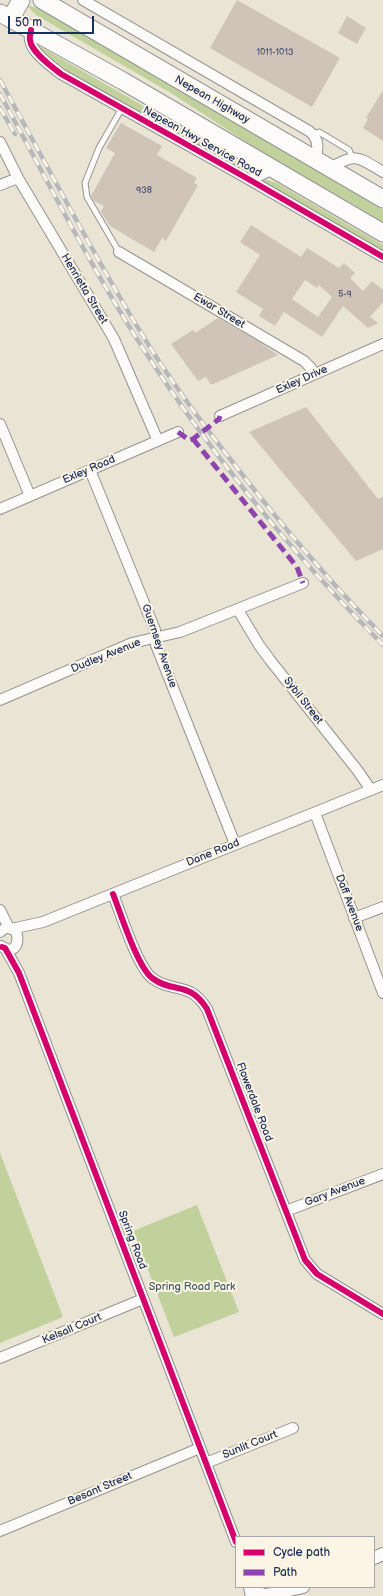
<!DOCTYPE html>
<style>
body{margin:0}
#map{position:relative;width:383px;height:1596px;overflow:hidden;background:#eae4d5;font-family:"Balsamiq Sans",sans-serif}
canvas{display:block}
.legend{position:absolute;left:235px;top:1536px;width:140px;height:52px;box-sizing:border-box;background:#fcf5e5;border:1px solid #a2a6af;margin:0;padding:5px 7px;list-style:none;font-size:12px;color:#1b2f5e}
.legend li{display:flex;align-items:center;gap:8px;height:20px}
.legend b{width:20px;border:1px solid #a2a6af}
.scale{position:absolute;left:8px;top:16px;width:86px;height:18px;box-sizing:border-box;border:2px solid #1b2f5e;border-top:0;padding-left:5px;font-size:12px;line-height:14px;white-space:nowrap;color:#1b2f5e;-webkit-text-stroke:3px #fcf5e5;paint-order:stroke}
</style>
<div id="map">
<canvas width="383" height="1596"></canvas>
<ul class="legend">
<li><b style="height:5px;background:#d6006c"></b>Cycle path</li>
<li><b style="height:5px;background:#8e44ad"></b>Path</li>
</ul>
<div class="scale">50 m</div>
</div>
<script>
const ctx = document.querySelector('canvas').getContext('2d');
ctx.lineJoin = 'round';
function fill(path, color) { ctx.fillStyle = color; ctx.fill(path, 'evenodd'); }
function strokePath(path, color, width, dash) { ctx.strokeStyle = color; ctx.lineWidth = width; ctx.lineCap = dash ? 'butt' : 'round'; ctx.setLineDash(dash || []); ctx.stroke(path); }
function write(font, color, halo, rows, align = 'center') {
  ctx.font = font + ' "Balsamiq Sans",sans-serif'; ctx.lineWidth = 4; ctx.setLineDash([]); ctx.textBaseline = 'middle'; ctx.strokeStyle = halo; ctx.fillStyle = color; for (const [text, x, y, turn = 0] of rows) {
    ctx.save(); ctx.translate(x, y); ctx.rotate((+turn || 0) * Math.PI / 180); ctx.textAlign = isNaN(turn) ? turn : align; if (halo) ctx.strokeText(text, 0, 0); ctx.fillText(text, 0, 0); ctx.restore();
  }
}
const green = new Path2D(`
 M28,5l16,6 339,199v12l-126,-73 -86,-56 -135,-78 -8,-8z
 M34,43l219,126 -2,3 -8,-2 -90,-51 -71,-36 -34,-23z
 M264,179l13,4 106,62v6l-120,-69z
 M0,1153l63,164 -63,26z
 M197,1205l42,107 -65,25 -41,-106z`);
const building = new Path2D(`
 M237,0l103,58 -28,49 -102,-59z
 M347,16l19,12 -9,16 -19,-11z
 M383,90v51l-20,-13 5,-9 -2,-1z
 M121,123l41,23 -5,9 40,23 -3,5 4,2 -32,56 -4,-3 -8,14 -44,-26 -9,-14 3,-6 -10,-5 -3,-5 24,-43 -9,-5z
 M251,225l50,32 6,-9 32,20 5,-5 11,10 -5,5 13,13 9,-10 11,9v12l-13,15 8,6 -10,5 -25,-22 -21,31 -38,-25 -9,14 -16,-10 4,-7 -27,-17 24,-37 -20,-13zM305,280l12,8 2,-3 13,12 -14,20 -26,-18z
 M218,318l40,23 20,14 -67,30 -5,-8 -8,4 -27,-37 22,-14 2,3z
 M306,407l72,92 5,-2v52l-27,12 -107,-129z`);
const service = new Path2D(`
 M313,134l6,-2 30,18 3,7
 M119,252l-32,-55 -2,-14 14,-35 23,-40`);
const minor = new Path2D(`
 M83,0l226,131c10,7 10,17 6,28
 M31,30c0,3 -2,7 -1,10 1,12 22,27 31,34l189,106 133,77
 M0,142l18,36 96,161 44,102
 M330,168c26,-16 28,-11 53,4
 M250,180l23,-11
 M0,185l18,-7
 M119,252l185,109 7,7 3,6
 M220,416l163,-72
 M0,424l30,72
 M90,470l65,160 1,15 79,199
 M0,509l178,-77
 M238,610l21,35 11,15 88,111 13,19
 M0,700l132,-57 48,-11 123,-49
 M315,813l68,180
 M113,894c8,20 24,72 39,84 21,16 37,2 55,31l98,251 12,14 66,40
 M0,910l9,18
 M354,918l29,-11
 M11,929l32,-7 340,-137
 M0,932c22,-19 24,31 1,14
 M5,948l14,25 217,569
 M286,1211l97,-37
 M0,1358l143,-59
 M206,1463l87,-35
 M0,1531l200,-83
 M249,1587l2,9`);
const tertiary = new Path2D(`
 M374,1558l9,-4
 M266,1595l37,-8
 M252,1596l7,-3 7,3`);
const trunk = new Path2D(`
 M42,0l341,199
 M0,13l123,68 260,152
 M11,18l10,-18`);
const rail = new Path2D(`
 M0,80c47,85 92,173 143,256 28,46 61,90 95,133 45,58 93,114 145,167
 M0,94c45,82 87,166 137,245 70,111 154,213 246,306
 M0,108l15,26`);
const quiet = new Path2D(`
 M178,432l11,8 4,-1 26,-20 1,-3
 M193,439l104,128 6,16`);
const cycleway = new Path2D(`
 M31,30c0,3 -2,7 -1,10 1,12 22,27 31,34l189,106 133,77
 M113,894c8,20 24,72 39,84 21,16 37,2 55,31l98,251 12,14 66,40
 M2,947l3,1 14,25 217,569`);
const numberNames = [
 ["1011-1013",275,53],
 ["938",144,191],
 ["5-9",345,295]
];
const streetNames = [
 ["Nepean Highway",212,100,30],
 ["Nepean Hwy Service Road",202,142,29],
 ["Henrietta Street",84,289,59],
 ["Ewar Street",219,311,31],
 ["Exley Drive",302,380,-24],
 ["Exley Road",89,470,-23],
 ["Guernsey Avenue",159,646,71],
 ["Dudley Avenue",106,656,-22],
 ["Sybil Street",303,701,52],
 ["Dane Road",213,853,-22],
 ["Daff Avenue",349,903,69],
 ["Flowerdale Road",254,1102,69],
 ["Gary Avenue",335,1192,-21],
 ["Spring Road",132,1240,69],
 ["Kelsall Court",72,1329,-23],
 ["Sunlit Court",250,1445,-22],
 ["Besant Street",100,1489,-23]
];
const parkNames = [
 ["Spring Road Park",192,1287]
];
fill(green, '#c0d19b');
fill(building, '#d0c4b9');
strokePath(service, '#939393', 7);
strokePath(minor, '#939393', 12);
strokePath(tertiary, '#939393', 14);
strokePath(trunk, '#939393', 19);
strokePath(service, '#fcfbf9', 5);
strokePath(minor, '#fcfbf9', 10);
strokePath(tertiary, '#fcfbf9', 12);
strokePath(trunk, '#fcfbf9', 17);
strokePath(rail, '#b6b8bb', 4.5);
strokePath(rail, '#fcf5e5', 3, [9]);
strokePath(quiet, '#8e44ad', 5, [10, 5]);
strokePath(cycleway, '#d6006c', 6);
write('9px', '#485475', null, numberNames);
write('11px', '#1b2f5e', '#fcf5e5', streetNames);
write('11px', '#425b62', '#fcf5e5', parkNames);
</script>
